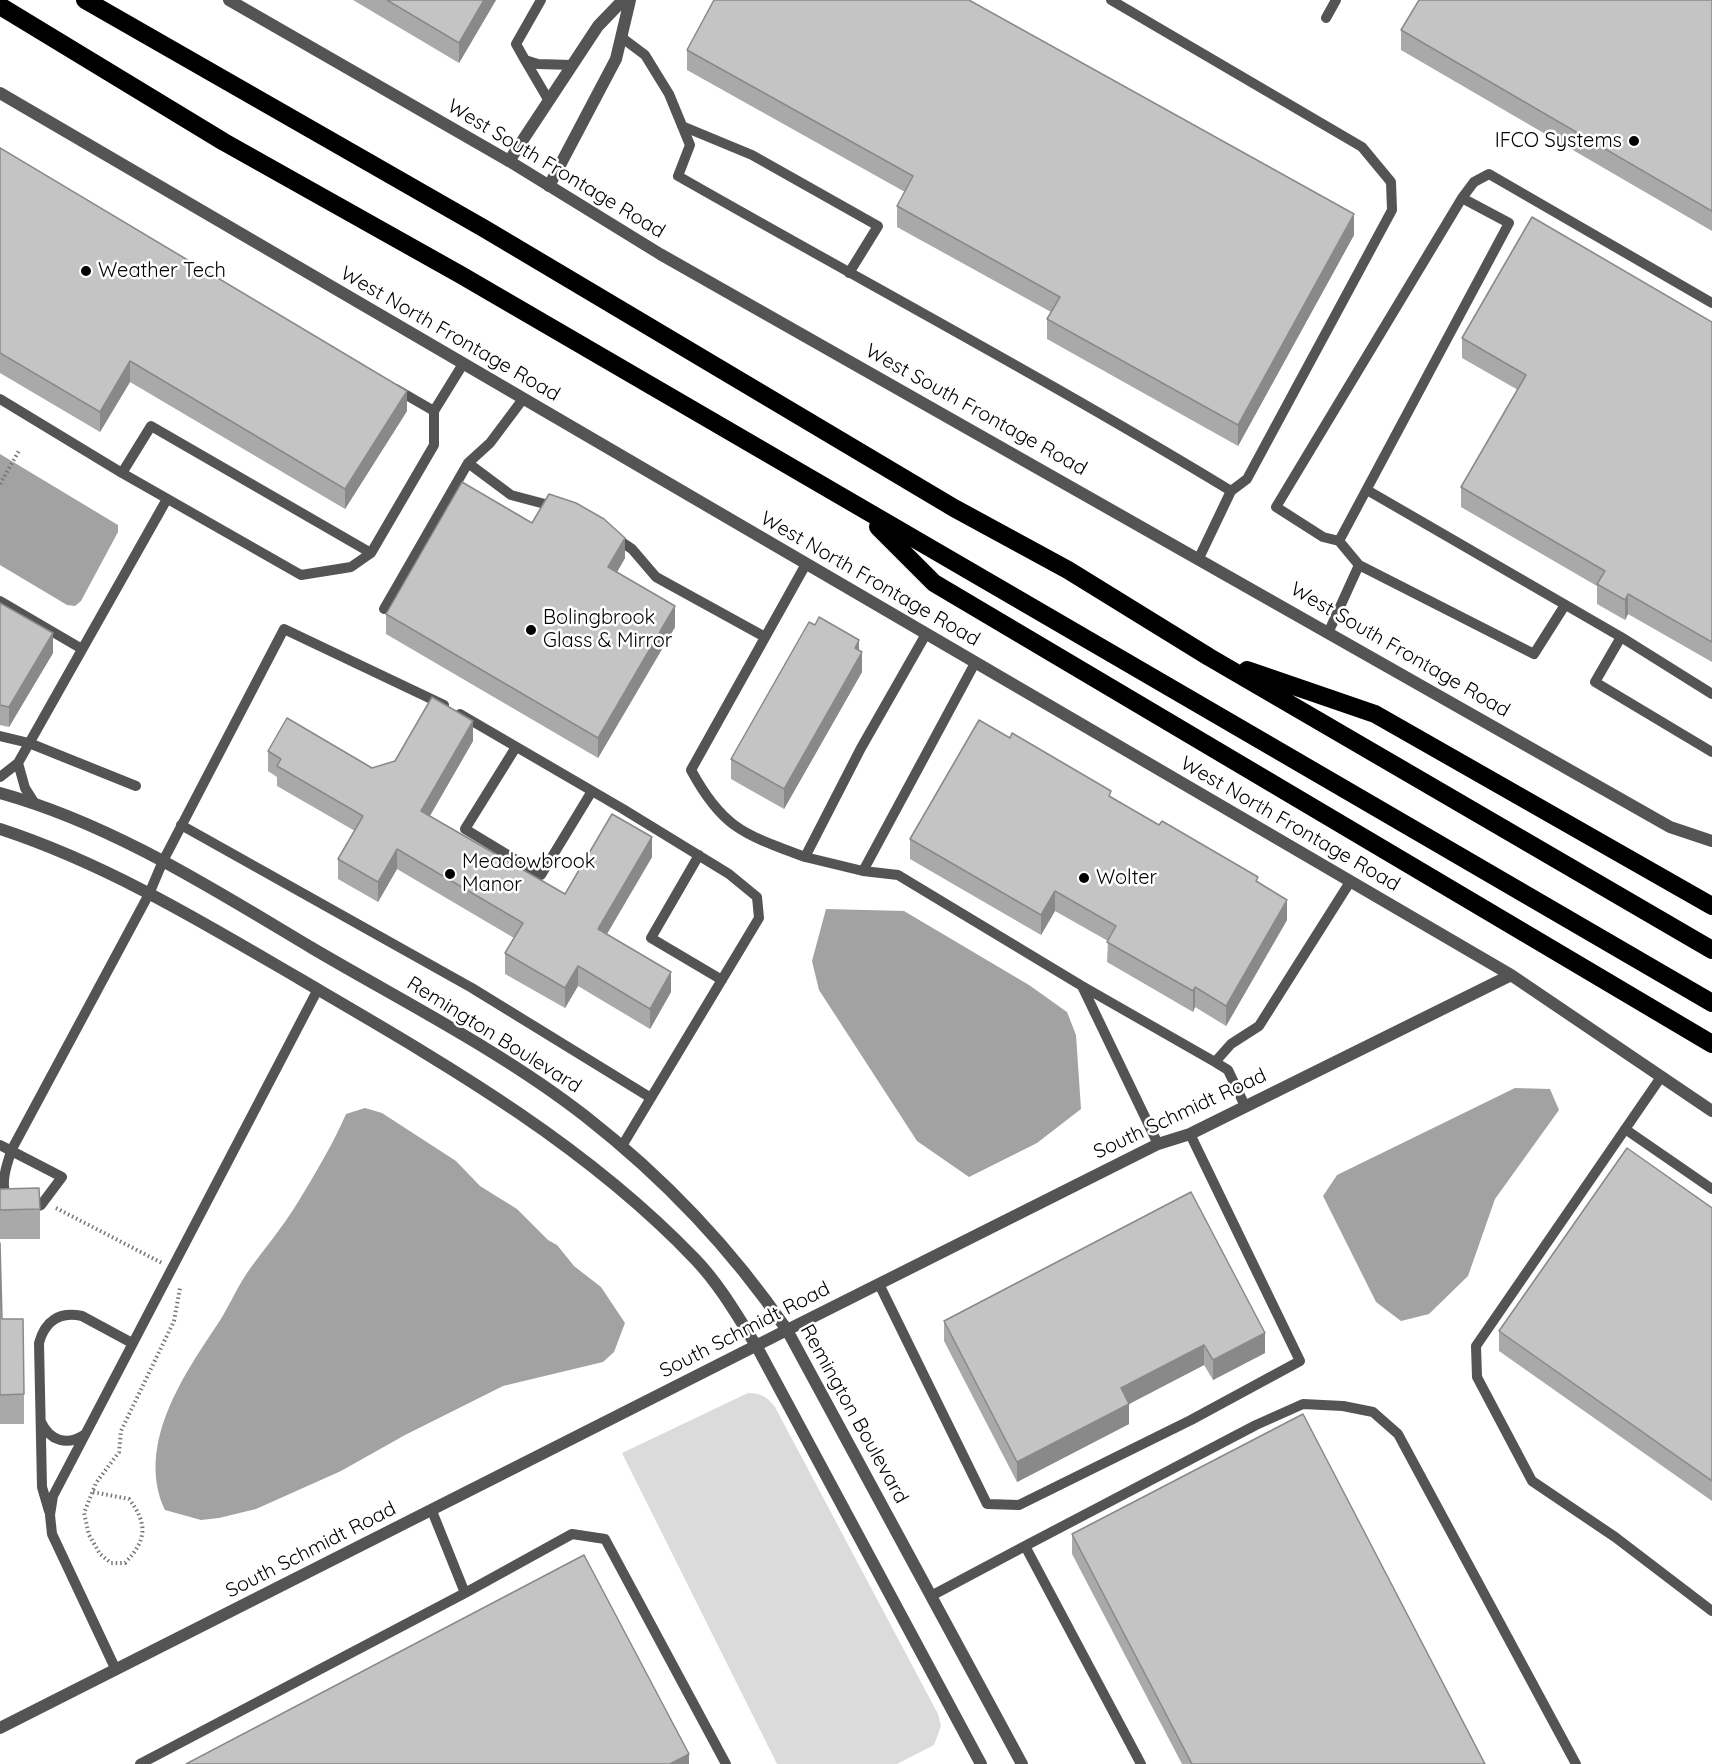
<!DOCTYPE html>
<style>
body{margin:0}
canvas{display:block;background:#fff}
</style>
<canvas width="1712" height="1764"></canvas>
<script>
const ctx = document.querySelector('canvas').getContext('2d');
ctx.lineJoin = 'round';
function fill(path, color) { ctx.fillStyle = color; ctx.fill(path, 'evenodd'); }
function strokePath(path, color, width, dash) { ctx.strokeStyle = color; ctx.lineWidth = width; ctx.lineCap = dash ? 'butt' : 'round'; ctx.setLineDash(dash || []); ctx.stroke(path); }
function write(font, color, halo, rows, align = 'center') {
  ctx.font = font + ' Quicksand,sans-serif'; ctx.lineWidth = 5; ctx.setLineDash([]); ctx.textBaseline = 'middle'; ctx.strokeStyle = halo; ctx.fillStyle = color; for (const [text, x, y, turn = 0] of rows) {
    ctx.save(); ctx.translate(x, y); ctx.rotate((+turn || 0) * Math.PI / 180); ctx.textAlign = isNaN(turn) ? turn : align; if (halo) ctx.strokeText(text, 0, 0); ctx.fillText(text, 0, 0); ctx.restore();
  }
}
const green = new Path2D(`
 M748,1393c13,0 19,4 27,14l163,307 3,12 -7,19 -37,19h-120l-155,-311z`);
const water = new Path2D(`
 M0,454l118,71v7l-37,69 -6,5 -8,-1 -67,-40z
 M826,909l78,2 125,74 38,27 9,23 5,74 -44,34 -68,34 -52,-36 -98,-151 -7,-29z
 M1515,1088l35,1 9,21 -64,89 -27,77 -39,38 -28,7 -25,-19 -53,-106 14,-21z
 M365,1108l17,5 74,48 24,25 37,23 31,31 9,5 17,21 27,21 24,36 -11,29 -11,10 -100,24 -98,49 -64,36 -85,38 -37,9 -18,2 -36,-10c-29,-63 16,-131 50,-182 12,-17 20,-37 32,-55 17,-24 36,-46 51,-71 17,-28 35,-58 48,-88z`);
const path = new Path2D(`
 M0,484l20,-35
 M56,1208l106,55
 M93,1492l36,7c19,25 18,41 -4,64h-14l-11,-9 -11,-19 -5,-22 12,-30 23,-31 2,-21 53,-110 6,-33`);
const service = new Path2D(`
 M1111,0l251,147 29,35 1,28 -145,269 -16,12
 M1326,18l10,-18
 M621,37l24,18 24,39 21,51 -12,31c184,105 372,205 553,315l-32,67
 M525,60l-9,-16 25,-44
 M549,101l-24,-41 13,4 34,1
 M682,126l70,29 126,71 -29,47
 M1462,198l12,-16 15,-8 223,129
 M396,389l38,22
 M0,399l122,74 179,102 50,-8 20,-14 63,-108v-34l29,-47
 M523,399l-33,44 -22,20 43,32 45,12
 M122,473l29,-47 220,127
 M1367,490l254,147 91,57
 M614,537l18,12 24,28 109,60
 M1359,565l175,89 31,-49
 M0,601l82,48
 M384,609l84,-146
 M1329,631l30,-66 -20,-24 170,-318 -47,-25 -186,309 47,30 16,4
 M1621,637l-26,45 117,70
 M975,663l-112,208 35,4 184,111 133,76 13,8 17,36
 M460,714l163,95 106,65 28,23 2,21 -137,228
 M0,736l29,7 107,43
 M516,747l-51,82 76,46 51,-84
 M18,763l7,25 10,16
 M0,777l18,-14 149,-264
 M181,825l291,163 179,110
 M699,855l-48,83 71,42
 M805,857c-61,-23 -82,-28 -114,-87l115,-206
 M863,871l-58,-14 56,-109 65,-114
 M1082,986l76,158
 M1215,1062l16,-18 28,-18 91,-144
 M1661,1077l-185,269 1,31 55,104 83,56 97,74
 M1625,1129l87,60
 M0,1145l62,32 -21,28 -13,5
 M7,1200c-7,-16 -1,-34 5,-51l137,-255 14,-33 121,-232 160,76
 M879,1284l108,220 32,1 172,-85 109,-59 -110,-227
 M41,1422c9,19 26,24 43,13
 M49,1511l-7,-24 -3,-144c6,-22 20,-32 43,-27l50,27
 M432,1511l33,82
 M1025,1546l231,-121 47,-21 40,2 30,6 25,22 178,330
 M931,1596l94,-50 116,218
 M116,1670l-64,-136 -2,-19 3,-19 265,-507
 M140,1764l325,-171 107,-59 33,5 121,225`);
const minor = new Path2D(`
 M0,93l1511,882 201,136
 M509,161l89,-135 25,-26
 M549,186l67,-127 14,-59
 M787,1330l371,-186 32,-10 321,-159`);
const tertiary = new Path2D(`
 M229,0l280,161 151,93 1010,573 42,14
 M0,793c112,31 213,96 312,155 90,53 191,104 273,168 78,61 146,132 202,214l235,434
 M0,829c107,35 204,94 300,150 140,82 282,162 395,280 25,26 43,58 62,88l224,417
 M0,1728l787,-398`);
const motorway = new Path2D(`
 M85,0l400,229 469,279 114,62 141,87 503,293
 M0,6l224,136 237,133 1251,728
 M878,527l56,56 778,461
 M1247,670l128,44 337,192`);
const wall = new Path2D(`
 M353,0h143l-37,63z
 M1712,0v231l-311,-181v-20z
 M687,50l667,185 -116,211 -191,-107v-20l4,-7 -154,-85v-21l8,-14 -218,-122z
 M0,148l407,263 -62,98 -215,-127 -30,50 -100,-59z
 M1712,322v340l-84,-48 -3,6 -28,-16v-18l-136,-79v-20l57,-97 -56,-32v-20z
 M532,523l93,35 -8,14 58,55 -77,131 -212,-124v-20z
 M0,603l53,50 -44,74 -9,-2z
 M859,650l3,22 -78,137 -53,-30v-20z
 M473,741l-43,75 135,78 87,-37 -45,77 64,58 -21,37 -72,-43 -13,22 -60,-34v-21l9,-15 -117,-69 -19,33 -40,-23v-20l17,-28 -78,-45v-9l-9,-6v-20l104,17z
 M1111,797l147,86 29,37 -61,106 -31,-19 -2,5 -86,-50 1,-21 -53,-30 -14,24 -131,-76v-20z
 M0,1189l40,20v30h-40z
 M1191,1192l74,161 -52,27 -9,-15 -75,39v20l-112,58 -73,-141v-20z
 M1712,1208v293l-213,-150v-20z
 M0,1244l2,75 22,75v30h-24z
 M1072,1534l413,230h-303l-110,-210z`);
const shadedWall = new Path2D(`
 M484,0h12l-37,63v-20z
 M1354,214v21l-116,211v-21z
 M130,361v21l-30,50v-20z
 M407,391v20l-62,98v-20z
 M625,538v20l-17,30v-21z
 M1628,594v20l-3,6v-20z
 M675,606v21l-77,131v-20z
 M53,633v20l-44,74v-20z
 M859,640v16l3,-4v20l-78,137v-20z
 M473,721v20l-52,90v-20z
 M652,837v20l-54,92v-20z
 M397,849v20l-19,33v-20z
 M1055,891v20l-14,24v-20z
 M1287,900v20l-61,106v-20z
 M578,966v20l-13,22v-20z
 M671,972v20l-21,37v-20z
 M1195,987v20l-2,5v-21z
 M1265,1333v20l-52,27v-20z
 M1204,1345v20l-75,39v20l-112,58v-20l104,-74z
 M689,1754v10h-19z`);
const building = new Path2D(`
 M387,0h97l-25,43z
 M714,0h255l385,214 -116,211 -191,-106 13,-22 -163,-91 16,-30 -226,-126z
 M1419,0h293v211l-311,-181z
 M0,148l407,243 -62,98 -215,-128 -30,51 -100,-59z
 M1532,217l180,105v320l-84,-48 -3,6 -28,-16 8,-13 -144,-84 65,-112 -64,-37z
 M462,482l70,41 17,-29 27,9 28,16 21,19 -17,29 67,39 -77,132 -212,-124z
 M0,603l53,30 -44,74 -9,-2z
 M819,617l40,23 -4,8 7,4 -78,137 -53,-30 78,-137 6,3z
 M432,697l41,24 -52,90 144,83 47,-80 40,23 -54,92 73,43 -21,37 -72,-43 -13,22 -60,-35 18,-30 -126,-74 -19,33 -40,-23 25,-43 -86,-50 4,-7 -13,-8 19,-33 85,50 23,-7z
 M979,720l31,18 2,-5 99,58 -2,5 50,29 3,-4 96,56 -2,4 31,19 -61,106 -31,-19 -2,4 -86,-49 9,-16 -61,-35 -14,24 -131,-76z
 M1627,1148l85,60v273l-213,-150z
 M39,1188l1,21 -40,1v-21z
 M1191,1192l74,141 -52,27 -9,-15 -83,43 8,16 -112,58 -73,-141z
 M0,1243l2,76h21l1,75 -24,1z
 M1303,1414l182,350h-293l-120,-230z
 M584,1555l105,199 -19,10h-484z`);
const markers = [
 [1634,141,6,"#000"],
 [86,271,6,"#000"],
 [531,630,6,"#000"],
 [450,874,6,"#000"],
 [1084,878,6,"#000"]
];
const poiNames = [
 ["IFCO Systems",1622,141,"right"],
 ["Weather Tech",98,271],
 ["Bolingbrook",543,618],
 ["Glass & Mirror",543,641],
 ["Meadowbrook",462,862],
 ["Manor",462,885],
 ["Wolter",1096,878]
];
const streetNames = [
 ["West South Frontage Road",556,169,31],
 ["West North Frontage Road",450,334,30],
 ["West South Frontage Road",976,410,29],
 ["West North Frontage Road",870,579,30],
 ["West South Frontage Road",1400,650,30],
 ["West North Frontage Road",1290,824,30],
 ["Remington Boulevard",494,1035,32],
 ["South Schmidt Road",1180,1114,-25],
 ["South Schmidt Road",745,1330,-27],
 ["Remington Boulevard",854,1414,61],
 ["South Schmidt Road",311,1550,-27]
];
fill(green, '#dbdbdb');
fill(water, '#a2a2a2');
strokePath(path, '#767676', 4, [1.5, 3]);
strokePath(service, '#545454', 10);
strokePath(minor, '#545454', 12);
strokePath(tertiary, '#545454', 12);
strokePath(motorway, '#000', 18);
fill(wall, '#a9a9a9');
fill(shadedWall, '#898989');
fill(building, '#c4c4c4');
strokePath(building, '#898989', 1.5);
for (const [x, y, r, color] of markers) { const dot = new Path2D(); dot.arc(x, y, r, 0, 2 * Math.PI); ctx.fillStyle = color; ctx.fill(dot); strokePath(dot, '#fff', 2); }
write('20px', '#000', '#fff', poiNames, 'left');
write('20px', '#000', '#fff', streetNames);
</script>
